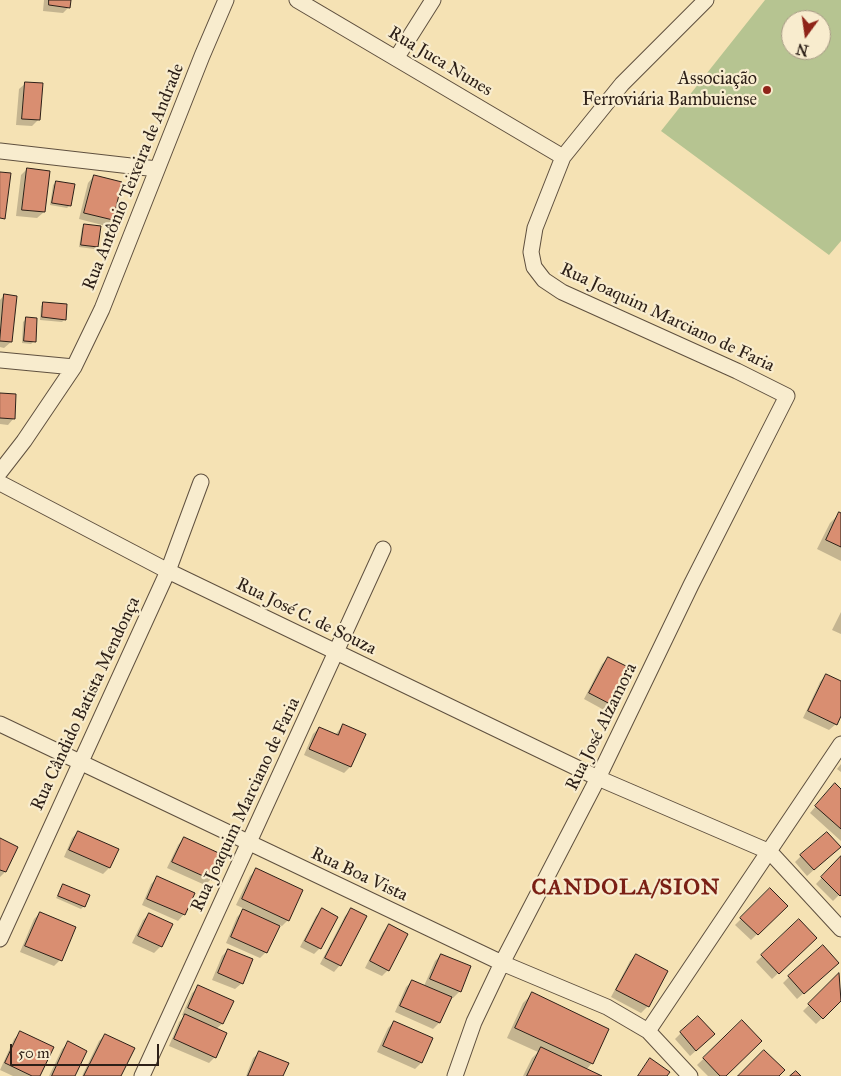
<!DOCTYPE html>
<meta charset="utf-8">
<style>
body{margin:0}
#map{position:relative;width:841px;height:1076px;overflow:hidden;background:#f5e2b4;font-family:"IM FELL Great Primer",serif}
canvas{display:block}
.north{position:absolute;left:781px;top:10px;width:50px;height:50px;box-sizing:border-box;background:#f8ecce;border:1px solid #a79a85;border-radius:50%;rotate:194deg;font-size:14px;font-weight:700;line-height:20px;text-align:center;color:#2d2018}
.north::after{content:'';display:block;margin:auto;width:18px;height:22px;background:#8f2418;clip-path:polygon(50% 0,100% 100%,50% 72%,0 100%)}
.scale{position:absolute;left:10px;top:1044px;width:149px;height:22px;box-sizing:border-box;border:2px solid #2d2018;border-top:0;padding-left:6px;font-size:15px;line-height:18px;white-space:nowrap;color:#2d2018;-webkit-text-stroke:4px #f8ecce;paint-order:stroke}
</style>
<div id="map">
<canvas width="841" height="1076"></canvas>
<div class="north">N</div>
<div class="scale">50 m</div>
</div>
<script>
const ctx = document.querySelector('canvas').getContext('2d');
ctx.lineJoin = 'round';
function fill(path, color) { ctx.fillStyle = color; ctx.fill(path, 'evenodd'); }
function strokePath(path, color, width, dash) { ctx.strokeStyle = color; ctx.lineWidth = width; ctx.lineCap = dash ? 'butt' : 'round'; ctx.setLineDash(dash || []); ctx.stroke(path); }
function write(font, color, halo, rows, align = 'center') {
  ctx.font = font + ' "IM FELL Great Primer",serif'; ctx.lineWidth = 4.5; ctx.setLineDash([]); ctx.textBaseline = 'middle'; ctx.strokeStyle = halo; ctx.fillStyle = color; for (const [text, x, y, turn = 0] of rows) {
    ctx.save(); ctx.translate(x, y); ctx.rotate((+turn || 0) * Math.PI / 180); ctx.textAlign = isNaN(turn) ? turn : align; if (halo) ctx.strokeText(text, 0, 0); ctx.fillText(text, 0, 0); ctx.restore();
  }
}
const green = new Path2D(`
 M765,0h76v241l-12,14 -168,-124zM791,20h30v30h-30z`);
const shadow = new Path2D(`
 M44,0h26l-1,7 -6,6 -20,-2z
 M26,83l12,37 -6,6 -16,-1 3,-36z
 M27,169l21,3 -4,40 -7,6 -21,-2 5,-41z
 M94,176l18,44 -6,6 -27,-7 9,-36z
 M56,182l14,23 -3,3 -17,-3 3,-20z
 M85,225l12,22 -3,2 -15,-2 3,-19z
 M4,295l7,47 -7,6 -4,-1v-47z
 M44,303l21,16 -3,3 -22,-2 1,-14z
 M26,319l8,22 -3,3 -9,-1 1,-21z
 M0,394l14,24 -6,7 -8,-1z
 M839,514l2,1v46l-24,-12 13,-26z
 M841,612v22l-9,-4z
 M608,658l3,46 -7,6 -20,-11 18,-35z
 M826,675l15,7v31l-5,11 -7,6 -26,-12 17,-36z
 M343,725l21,10 -14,32 -6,6 -40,-18 9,-21 6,-6 16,7z
 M841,764v8l-4,-3z
 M829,791h12v50l-31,-28z
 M78,832l39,17 -8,19 -6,6 -39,-17 8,-19z
 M184,838l27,41 -6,6 -38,-17 11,-23z
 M0,839l5,33 -5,5z
 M833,853l-26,23 -12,-14 6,-6z
 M841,857v36l-8,8 -17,-17z
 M256,870l32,50 -6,6 -3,-1 -13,27 -6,6 -34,-15 11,-26 8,-8 -9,-4 14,-29z
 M157,878l27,36 -6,7 -36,-16 9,-21z
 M64,885l20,21 -3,3 -25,-11z
 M770,890l16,16 -35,34 -16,-15z
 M322,910l-2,38 -6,6 -14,-7 16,-31z
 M351,910l-11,55 -6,7 -14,-8 25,-48z
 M40,913l20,47 -6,6 -34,-14 14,-33z
 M149,914l22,10 -10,22 -7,7 -22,-10 11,-23z
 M799,921l16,17 -43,41 -16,-17z
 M390,925l-2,45 -6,6 -17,-8 18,-36z
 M228,950l14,33 -7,6 -23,-9 10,-24z
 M441,955l29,12 -10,24 -7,7 -2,-1 -12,26 -6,6 -38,-17 11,-25 6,-6 12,5 11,-25z
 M636,955l30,16 -18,35 -7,7 -30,-16 19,-36z
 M831,969l-34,30 -14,-16 6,-6z
 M839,975l2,25 -25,24 -13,-13z
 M199,987l33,15 -10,22 -6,5 -1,28 -6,6 -40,-17 10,-24 6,-6 -3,-1 10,-22z
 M532,994l76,36 -16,33 -6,7 13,6h-76l9,-18 6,-6 -31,-14 16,-35z
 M394,1022l38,17 -11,24 -6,6 -38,-17 11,-24z
 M742,1022l-17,54h-17l-11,-11z
 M20,1033l19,43h-26l-13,-6 14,-31z
 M681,1033l26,8 -17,15 -15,-17z
 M105,1035l15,41h-38l17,-35z
 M68,1043l6,33h-25l13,-27z
 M260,1052l22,24h-36l7,-18z`);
const building = new Path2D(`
 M49,0h22l-1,8 -21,-3z
 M25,82l18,1 -3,37 -18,-1z
 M27,168l23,3 -5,41 -23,-2z
 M0,172l11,1 -6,46 -5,-1z
 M94,175l28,7 -9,38 -29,-7z
 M56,181l19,3 -4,22 -19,-3z
 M84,224l17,2 -3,21 -17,-2z
 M4,294l13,2 -5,46 -12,-1z
 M43,302l24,2 -1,16 -24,-3z
 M26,317l11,1 -1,24 -12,-1z
 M0,393l16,1 -1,25 -15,-1z
 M839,512l2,1v34l-15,-7z
 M608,657l22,11 -18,37 -23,-12z
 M826,674l15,7v35l-4,9 -29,-14z
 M343,724l23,10 -15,33 -42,-18 10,-22 19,8z
 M835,783l6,6v40l-26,-23z
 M78,831l41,18 -9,19 -41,-18z
 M827,832l14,15 -27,23 -14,-15z
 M184,837l39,18 -11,25 -40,-18z
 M0,838l18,9 -12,25 -6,-2z
 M841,856v39l-1,1 -19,-19z
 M256,868l47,22 -14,31 -47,-22z
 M157,876l38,17 -10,22 -38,-16z
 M63,884l27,11 -5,12 -27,-11z
 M770,888l18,18 -30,29 -18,-17z
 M322,908l16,9 -17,32 -16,-8z
 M351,908l16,8 -26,50 -16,-8z
 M243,909l37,17 -13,27 -36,-16z
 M40,912l36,15 -14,34 -37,-15z
 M149,913l24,11 -11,23 -24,-11z
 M799,919l18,19 -38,36 -18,-19z
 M389,924l19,10 -19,37 -19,-10z
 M823,945l16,18 -35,31 -16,-18z
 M228,949l25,10 -10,25 -25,-11z
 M441,954l30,12 -10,26 -31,-13z
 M636,954l32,17 -19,36 -33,-17z
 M839,973l2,28 -18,18 -15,-15z
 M412,980l40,17 -12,26 -40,-17z
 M198,985l36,16 -11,23 -35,-16z
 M532,992l77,37 -16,35 -78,-36z
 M185,1014l42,19 -11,25 -42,-19z
 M698,1016l17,18 -19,17 -16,-19z
 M742,1020l20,21 -36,35h-6l-17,-18z
 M394,1021l39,17 -11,25 -39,-17z
 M20,1031l34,16 -14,29h-8l-27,-13z
 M105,1034l30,14 -14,28h-37z
 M68,1041l19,10 -12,25h-23z
 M541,1047l61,29h-75z
 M764,1050l21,20 -6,6h-41z
 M259,1051l30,12 -6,13h-35z
 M650,1058l20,14 -3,4h-29z
 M796,1071l5,5h-11z`);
const street = new Path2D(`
 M297,0l266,157
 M397,57l36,-57
 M0,151l157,18
 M0,360l74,7
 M0,472l24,-31 50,-74 28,-58 100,-253 24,-56
 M0,483l168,88 430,207 172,74 71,77
 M0,724l502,239 105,44 41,24 42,45
 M0,939l168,-368 33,-89
 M648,1031l193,-287
 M142,1076l241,-527
 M455,1076l19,-54 28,-59 96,-185 93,-193 96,-189 -50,-25 -175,-79 -18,-12 -10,-13 -3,-15 4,-24 28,-71 59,-73 84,-84`);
const markers = [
 [767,90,5,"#8f2418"]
];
const streetNames = [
 ["Rua Juca Nunes",440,62,31],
 ["Rua Antônio Teixeira de Andrade",134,177,-68],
 ["Rua Joaquim Marciano de Faria",667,318,25],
 ["Rua José C. de Souza",306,617,26],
 ["Rua Cândido Batista Mendonça",86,704,-65],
 ["Rua José Alzamora",602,727,-64],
 ["Rua Joaquim Marciano de Faria",246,805,-65],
 ["Rua Boa Vista",359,875,25]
];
const poiNames = [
 ["Associação",757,80],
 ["Ferroviária Bambuiense",757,101]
];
const districtNames = [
 ["CANDOLA/SION",626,889]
];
fill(green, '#b6c491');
fill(shadow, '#0003');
fill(building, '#d98e71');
strokePath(building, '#2d2018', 1);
strokePath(street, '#5f503f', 17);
strokePath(street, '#f8ecce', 15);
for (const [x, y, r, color] of markers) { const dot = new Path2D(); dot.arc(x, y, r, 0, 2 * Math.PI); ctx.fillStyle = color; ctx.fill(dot); strokePath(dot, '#f8ecce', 2); }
write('18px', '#2d2018', '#f8ecce', streetNames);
write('18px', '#2d2018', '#f8ecce', poiNames, 'right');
ctx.letterSpacing = '1px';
write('bold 22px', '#7a1f14', '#f8ecce', districtNames);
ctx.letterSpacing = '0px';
</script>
